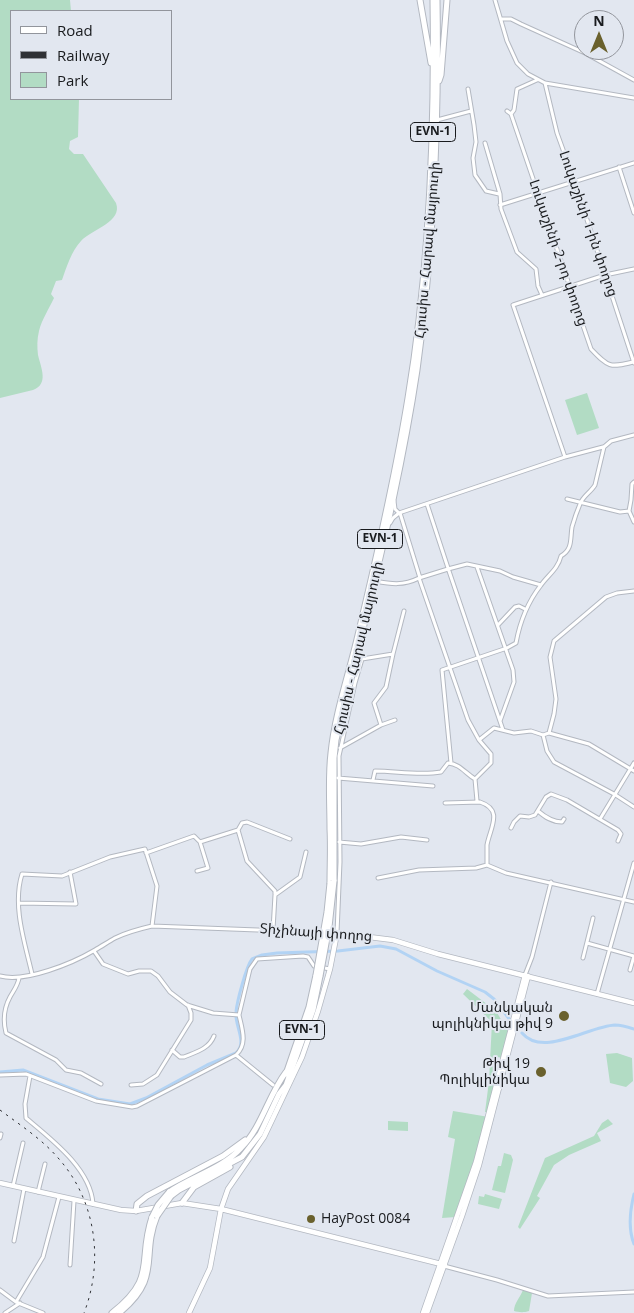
<!DOCTYPE html>
<meta charset="utf-8">
<style>
body{margin:0}
#map{position:relative;width:634px;height:1313px;overflow:hidden;background:#e2e7f0;font-family:"Open Sans",sans-serif}
canvas{display:block}
.legend{position:absolute;left:10px;top:10px;width:162px;height:90px;box-sizing:border-box;background:#e2e7f0;border:1px solid #92959c;margin:0;padding:6px 9px;list-style:none;font-size:15px;color:#191b1e}
.legend li{display:flex;align-items:center;gap:10px;height:25px}
.legend b{width:25px;border:1px solid #92959c}
.north{position:absolute;left:574px;top:10px;width:50px;height:50px;box-sizing:border-box;background:#e2e7f0;border:1px solid #92959c;border-radius:50%;rotate:0deg;font-size:14px;font-weight:700;line-height:20px;text-align:center;color:#191b1e}
.north::after{content:'';display:block;margin:auto;width:18px;height:22px;background:#6a612d;clip-path:polygon(50% 0,100% 100%,50% 72%,0 100%)}
</style>
<div id="map">
<canvas width="634" height="1313"></canvas>
<ul class="legend">
<li><b style="height:6px;background:#fff"></b>Road</li>
<li><b style="height:6px;background:#2f3135"></b>Railway</li>
<li><b style="height:14px;background:#b2dcc4"></b>Park</li>
</ul>
<div class="north">N</div>
</div>
<script>
const ctx = document.querySelector('canvas').getContext('2d');
ctx.lineJoin = 'round';
function fill(path, color) { ctx.fillStyle = color; ctx.fill(path, 'evenodd'); }
function strokePath(path, color, width, dash) { ctx.strokeStyle = color; ctx.lineWidth = width; ctx.lineCap = dash ? 'butt' : 'round'; ctx.setLineDash(dash || []); ctx.stroke(path); }
function write(font, color, halo, rows, align = 'center') {
  ctx.font = font + ' "Open Sans","Noto Sans Armenian",sans-serif'; ctx.lineWidth = 4; ctx.setLineDash([]); ctx.textBaseline = 'middle'; ctx.strokeStyle = halo; ctx.fillStyle = color; for (const [text, x, y, turn = 0] of rows) {
    ctx.save(); ctx.translate(x, y); ctx.rotate((+turn || 0) * Math.PI / 180); ctx.textAlign = isNaN(turn) ? turn : align; if (halo) ctx.strokeText(text, 0, 0); ctx.fillText(text, 0, 0); ctx.restore();
  }
}
const green = new Path2D(`
 M0,0h70l1,11h-60v88h68l-1,38 -8,4 -1,8 5,5h9l33,49c7,19 -24,26 -35,38 -10,11 -14,25 -19,39l-6,1 -5,13 3,4c-5,11 -12,21 -15,33 -2,8 -2,16 -1,24 3,13 11,29 -5,35l-33,8z
 M587,393l12,35 -22,7 -12,-35z
 M467,989l29,22 13,22 -5,25 -7,-1 -3,9 8,2 -12,45 -5,-1 4,-31 3,-59 -29,-28z
 M617,1053l15,5 1,23 -7,6 -16,-4 -4,-29z
 M453,1111l36,6 -33,100 -14,1 13,-79 -7,-2z
 M608,1119l5,5 -16,9 4,8 -32,14 -15,10 -17,31 3,2 -20,31 -2,-2 27,-69 49,-22 8,-13z
 M388,1121l20,1v9l-20,-1z
 M504,1153l7,2 2,5 -8,33 -13,-3 6,-24h3z
 M485,1194l17,5 -3,10 -21,-5 1,-8 5,1z
 M523,1290l9,3 -3,18c-6,2 -11,1 -15,0 0,-8 6,-13 9,-21z`);
const canal = new Path2D(`
 M522,1033c21,25 67,-7 93,-8 7,0 13,2 19,4
 M0,1072l23,-2 75,29 32,5 16,-6 61,-33 29,-12c12,-11 -2,-28 0,-41 1,-11 10,-45 16,-53l10,-4 15,-2 61,-2 42,-5 16,3 41,22 48,21 9,7 16,21
 M634,1194c-4,16 -6,35 0,50`);
const minor = new Path2D(`
 M495,0l12,41 10,22 11,11 17,9 89,15
 M501,19h10l10,5 64,29 49,27
 M545,83l12,50 17,47 60,183
 M468,89l6,36 2,17 -3,16 2,17 11,16 13,3
 M507,111l4,3 80,235c17,18 19,19 42,13
 M511,114l3,-4 3,-21 20,-9
 M437,120l34,-9
 M485,143l15,51 1,15 16,43 19,17 2,17 4,9
 M619,167l15,46
 M500,205l134,-42
 M565,457l-52,-152 92,-30 29,-6
 M634,482l-2,2 -1,16 -2,11 5,11
 M567,499l53,13 9,-1
 M394,501l1,8 4,4
 M427,504l22,67 54,159
 M400,513l20,65
 M390,523l3,-5 6,-5 166,-56 38,-10
 M477,567l36,103 1,12 -14,39
 M375,581c16,3 28,5 44,-3
 M498,625l17,-18 4,-1 6,3
 M381,725l-7,-22 12,-16 7,-33 11,-43
 M549,733l5,-19 2,-15 -6,-42 4,-16 52,-44 11,-4 17,-2
 M543,735l4,16 7,11 60,32 20,13
 M479,740l15,-12 20,5 17,-2 12,4 6,-2 40,11 45,27
 M340,748l41,-23 14,-5
 M451,763l-9,-93 65,-22 9,-5c4,-22 11,-40 25,-58 7,-10 17,-16 20,-29 12,-7 9,-17 11,-29 2,-7 5,-16 8,-23 3,-8 11,-12 15,-19l9,-38 7,-6 23,-6
 M338,778l95,8
 M475,779l16,-16v-9l-12,-14 -11,-20 -49,-142 29,-9 19,-5 33,7 13,6 28,8
 M373,780l2,-9c21,0 45,5 66,1l7,-9c12,1 17,10 27,16l2,22
 M445,803l35,-1c24,8 10,26 7,43 0,6 0,13 0,20l19,8 128,29
 M538,811c7,6 14,11 24,11l2,-3
 M600,819l34,-56
 M511,828l3,-6 6,-6 9,1 6,-2 11,-18 5,-3 16,6 51,30 3,4 -3,7
 M238,830l9,31 28,30v3
 M200,842l38,-12 4,-7 5,-1 43,17
 M339,842l22,2 40,-7 26,3
 M146,853l48,-17 6,6 8,26 -11,3
 M378,878l41,-8 57,-2 11,-3
 M19,903l57,1 -6,-32
 M273,930l2,-35 25,-18 6,-25
 M587,943l47,13
 M583,958l10,-40
 M630,970l4,-14
 M32,974c-7,-31 -20,-68 -10,-100l40,2 48,-19 35,-8 12,37 -5,40
 M525,975l7,-18 19,-75
 M0,976c25,7 73,-13 95,-26 7,-4 13,-8 20,-12 12,-6 24,-9 37,-12l185,7 3,-71 -1,-106 16,-73 7,-24 31,-5
 M19,978c-1,7 -5,12 -9,19 -6,11 -7,24 -4,36l50,27 10,10 15,3 20,11
 M597,994l37,-131
 M239,1015l11,-46 7,-10 46,-3 5,1 6,9 16,3
 M172,1050l8,7h4c12,-5 25,-8 30,-21
 M236,1055l37,30
 M0,1075l26,-1 70,27 36,6 5,-1 99,-51c12,-11 6,-26 3,-40l-26,-2 -26,-8 -17,-13 -12,-16 -7,-5h-12l-11,3 -25,-10 -9,-13
 M30,1076l-5,28 1,14c25,21 65,51 67,86
 M131,1085l12,-1 14,-9 34,-55v-7l-3,-8
 M0,1138l1,-4
 M13,1186l10,-43
 M38,1192l7,-28
 M14,1241l10,-52
 M70,1265l4,-64
 M444,1266l53,14 51,16 86,-4
 M0,1290l16,12 27,11
 M16,1302l27,-45 16,-60
 M5,1313l15,-10`);
const major = new Path2D(`
 M0,1183l121,27 15,1 46,-8 39,6 224,56
 M189,1313l21,-45 11,-59 7,-20 36,-52 38,-80 16,-46 12,-42 7,-36 56,7 45,14 196,49
 M423,1313l53,-151 49,-187
 M427,1313l35,-97 17,-51 49,-189`);
const highway = new Path2D(`
 M420,0l11,63
 M439,81l2,-6 6,-75
 M363,629c21,-86 41,-172 54,-259 17,-123 22,-246 20,-370
 M334,881v-123l2,-18 23,-93
 M330,883c0,-18 1,-36 0,-54 0,-26 -2,-51 1,-76 4,-40 18,-79 27,-118 19,-79 37,-157 50,-237 22,-132 27,-265 25,-398
 M286,1074l23,-67 7,-32
 M169,1192c23,-16 53,-23 72,-44 21,-21 27,-52 45,-76
 M171,1196l8,-6 63,-33 18,-23 19,-40 7,-9 27,-75 7,-34
 M182,1203l12,-16 36,-20
 M136,1211l1,-7 10,-8 76,-40 22,-16
 M112,1313c46,-36 25,-51 40,-96
 M119,1313c44,-36 21,-56 38,-97`);
const rail = new Path2D(`
 M0,1110c20,15 42,29 59,49 37,42 45,102 25,154`);
const highwayBridge = new Path2D(`
 M316,975l11,-63 3,-29
 M320,976l9,-49 5,-46
 M157,1216l14,-20
 M152,1217l6,-12 11,-13`);
const markers = [
 [564,1016,6,"#6a612d"],
 [541,1072,6,"#6a612d"],
 [311,1219,5,"#6a612d"]
];
const shields = [
 [433,132,45],
 [380,539,45],
 [302,1030,45]
];
const shieldNames = [
 ["EVN-1",433,132],
 ["EVN-1",380,539],
 ["EVN-1",302,1030]
];
const streetNames = [
 ["Լուկաշինի 1-ին փողոց",588,224,71],
 ["Հյուսիս - Հարավ մայրուղի",428,250,-85],
 ["Լուկաշինի 2-րդ փողոց",558,253,71],
 ["Հյուսիս - Հարավ մայրուղի",359,648,-77],
 ["Տիչինայի փողոց",316,933,4]
];
const poiNames = [
 ["Մանկական",553,1008],
 ["պոլիկնիկա թիվ 9",553,1024],
 ["Թիվ 19",530,1064],
 ["Պոլիկլինիկա",530,1080],
 ["HayPost 0084",321,1219,"left"]
];
fill(green, '#b2dcc4');
strokePath(canal, '#b2d3f4', 3);
strokePath(minor, '#b3b8c1', 5);
strokePath(major, '#b3b8c1', 6);
strokePath(highway, '#b3b8c1', 7);
strokePath(minor, '#fff', 3);
strokePath(major, '#fff', 4.5);
strokePath(highway, '#fff', 5);
strokePath(rail, '#2f3135', 1, [2.5, 5]);
strokePath(highwayBridge, '#b3b8c1', 7, []);
strokePath(highwayBridge, '#fff', 5);
for (const [x, y, r, color] of markers) { const dot = new Path2D(); dot.arc(x, y, r, 0, 2 * Math.PI); ctx.fillStyle = color; ctx.fill(dot); strokePath(dot, '#e2e7f0', 2); }
for (const [x, y, w] of shields) { const box = new Path2D(); box.roundRect(x - w / 2, y - 9.5, w, 19, 4); ctx.fillStyle = '#e2e7f0'; ctx.fill(box); strokePath(box, '#191b1e', 1); }
write('bold 12px', '#191b1e', null, shieldNames);
write('14px', '#191b1e', '#e2e7f0', streetNames);
write('14px', '#191b1e', '#e2e7f0', poiNames, 'right');
</script>
